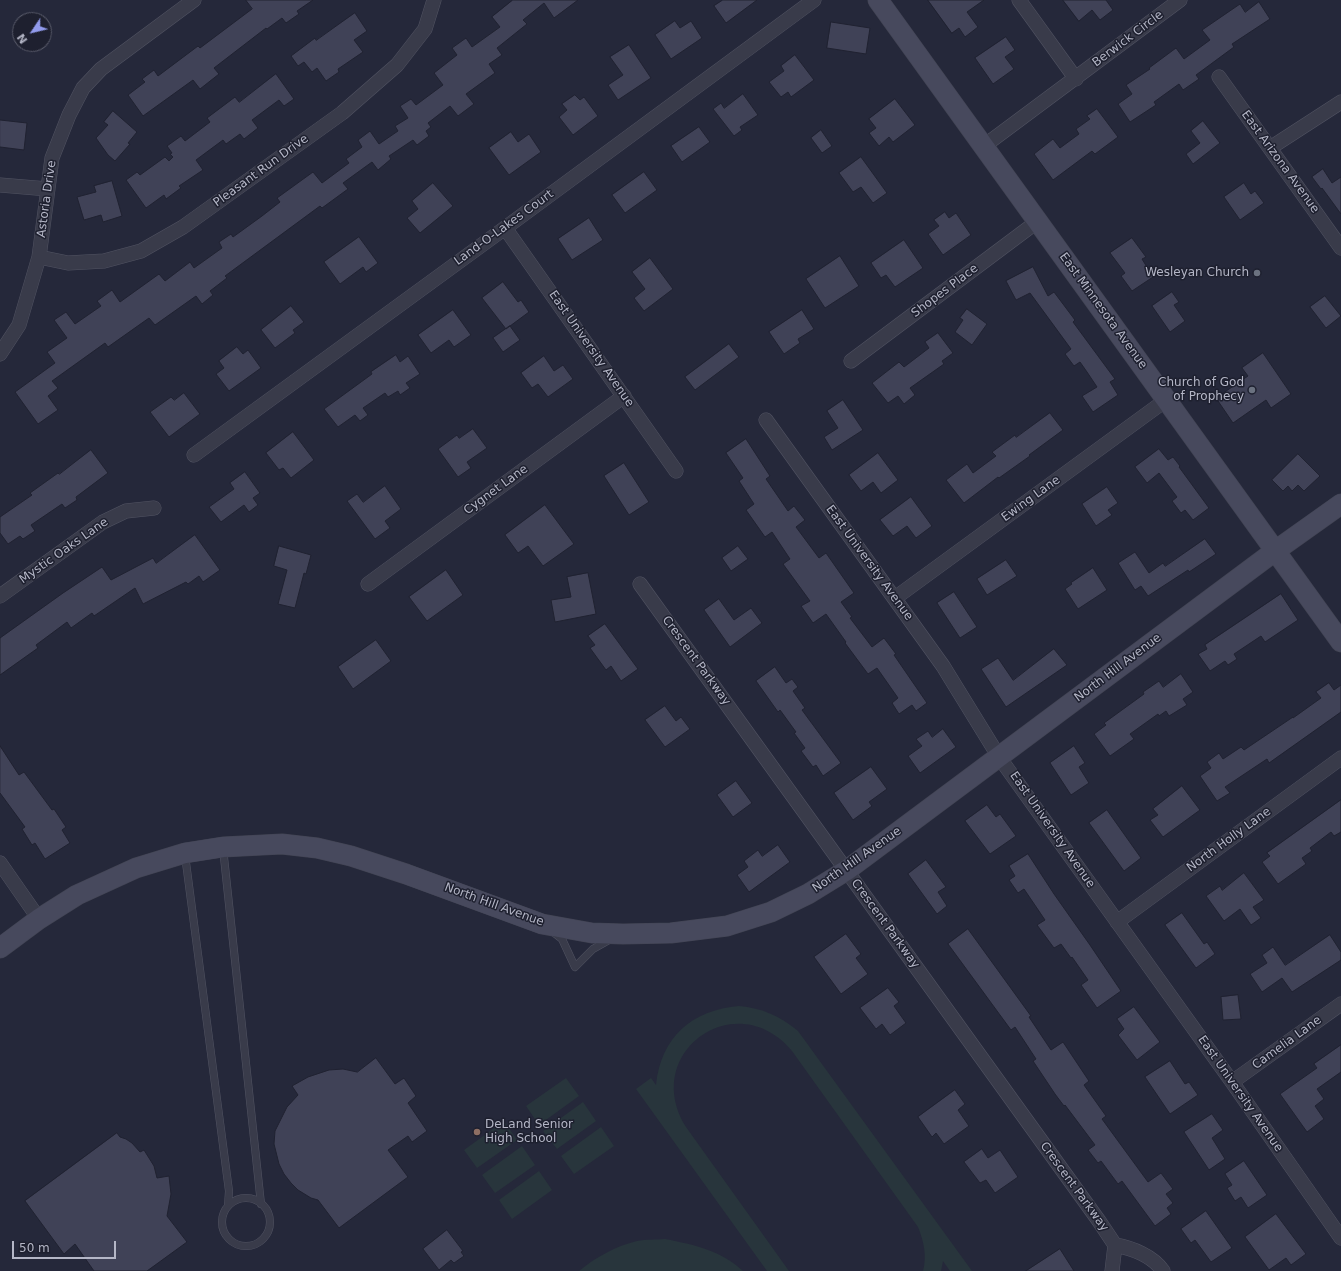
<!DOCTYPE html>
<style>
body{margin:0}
#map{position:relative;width:1341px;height:1271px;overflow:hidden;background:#25283a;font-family:"DejaVu Sans",sans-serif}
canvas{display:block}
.north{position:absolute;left:12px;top:12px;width:40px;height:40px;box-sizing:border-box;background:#1e202f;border:1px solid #5a5c6b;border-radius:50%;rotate:235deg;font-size:11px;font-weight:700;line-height:16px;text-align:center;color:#b4b6c6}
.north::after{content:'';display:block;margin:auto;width:14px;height:18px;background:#929bed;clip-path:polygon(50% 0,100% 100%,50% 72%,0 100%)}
.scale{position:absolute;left:12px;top:1241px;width:104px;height:18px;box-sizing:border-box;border:2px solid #b4b6c6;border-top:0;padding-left:5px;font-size:12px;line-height:14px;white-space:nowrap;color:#b4b6c6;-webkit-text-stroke:3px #1e202f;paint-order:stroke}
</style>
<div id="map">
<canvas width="1341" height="1271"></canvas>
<div class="north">N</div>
<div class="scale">50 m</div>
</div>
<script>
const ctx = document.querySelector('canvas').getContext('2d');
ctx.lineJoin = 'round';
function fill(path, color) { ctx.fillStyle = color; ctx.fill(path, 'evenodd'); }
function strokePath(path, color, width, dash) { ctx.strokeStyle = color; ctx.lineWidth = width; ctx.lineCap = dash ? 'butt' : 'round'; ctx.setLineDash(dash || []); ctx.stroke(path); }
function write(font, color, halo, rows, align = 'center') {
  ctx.font = font + ' "DejaVu Sans",sans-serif'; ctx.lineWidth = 3; ctx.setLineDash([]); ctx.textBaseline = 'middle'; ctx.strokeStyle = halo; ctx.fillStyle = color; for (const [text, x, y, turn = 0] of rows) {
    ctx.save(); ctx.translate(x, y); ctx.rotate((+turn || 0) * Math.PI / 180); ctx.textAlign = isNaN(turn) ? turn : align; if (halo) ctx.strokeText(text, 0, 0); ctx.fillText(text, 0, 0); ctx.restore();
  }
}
const green = new Path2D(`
 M739,1006c23,2 41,10 59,25l174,240h-22l-7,-10 -2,10h-18c4,-15 1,-29 -5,-44l-126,-176c-56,-67 -152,2 -106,76l103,144h-22l-131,-182 15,-11 5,7c5,-48 36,-75 83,-79z
 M566,1078l13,18 -40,29 -13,-19z
 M583,1102l13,19 -39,28 -14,-18z
 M504,1121l13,19 -40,28 -13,-18z
 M601,1127l13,19 -40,28 -13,-18z
 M522,1146l13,19 -40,28 -13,-18z
 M539,1171l13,19 -40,29 -13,-19z
 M665,1239c30,6 55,11 78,32h-164c17,-14 37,-25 58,-30 9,-2 19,-1 28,-2z`);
const building = new Path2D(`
 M246,0h67l-16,11 2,3 -13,9 -4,-5 -15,11 -1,-1 -52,40 5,6 -19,15 -7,-9 -50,36 -15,-21 17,-13 -3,-3 12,-9 4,6 40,-30 2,2 52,-39z
 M513,0h65l-24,18 -10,-15 -21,17 4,4 -30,24 5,7 -13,9 6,9 -29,21 8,10 -16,12 -8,-10 -22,17 3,4 -5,4 3,5 -12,9 -4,-5 -24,16 2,3 -13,11 -6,-8 -29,21 5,6 -26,19 -2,-2 -95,70 2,2 -17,13 3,4 -11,9 -6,-8 -41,29 -6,-7 -41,29 -3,-4 -53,38 6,7 -10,8 10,14 -20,14 -23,-32 40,-29 -8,-11 20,-14 -13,-18 12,-8 9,12 26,-18 -4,-5 15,-11 8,12 39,-28 6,7 25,-19 4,6 28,-20 -3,-6 12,-8 2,3 29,-21 18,-14 -3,-4 36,-26 9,11 27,-20 -3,-4 16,-12 -4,-7 12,-9 9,13 19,-13 -3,-5 13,-8 -8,-12 11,-7 5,6 27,-20 -9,-12 23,-18 -5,-7 14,-10 6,9 28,-20 -8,-10z
 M723,0h34l-31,23 -12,-17z
 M928,0h56l-17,12 11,15 -13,10 -6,-9 -7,5z
 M1063,0h43l7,10 -13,10 -8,-10 -13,11z
 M1259,2l11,17 -38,25 2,3 -38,28 3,4 -16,11 -4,-6 -25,18 2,3 -26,17 -12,-18 14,-10 -6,-9 24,-16 -1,-1 27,-20 8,11 26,-19 -8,-10 38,-26 5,8z
 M355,13l12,18 -13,9 9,12 -25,17 1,3 -13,9 -9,-13 -5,4 -8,-10 -6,4 -7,-10 24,-18 1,2z
 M675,21l5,7 11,-7 11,17 -31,21 -16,-24z
 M831,22l39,6 -4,26 -39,-6z
 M1006,37l9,13 -10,7 9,12 -21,15 -18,-26z
 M629,45l22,33 -33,22 -10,-15 15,-10 -13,-18z
 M795,55l19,25 -23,17 -3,-5 -7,5 -12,-15 15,-11 -3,-5z
 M276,74l18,25 -10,7 -5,-6 -27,20 6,8 -14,11 -4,-5 -14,10 -3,-4 -27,20 7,10 -24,16 2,2 -15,11 -2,-4 -18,13 -20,-28 11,-8 3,3 25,-18 4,4 4,-4 -3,-3 2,-1 -5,-7 14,-10 4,5 25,-19 -3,-4 28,-21 4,5z
 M743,94l15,21 -18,12 2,3 -8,6 -21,-27 8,-6 3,5z
 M575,95l5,5 4,-3 14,19 -25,19 -14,-18 8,-7 -5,-6z
 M895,99l20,26 -22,17 -4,-5 -10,9 -10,-13 7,-5 -7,-9z
 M1097,109l21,28 -23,17 -3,-3 -39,29 -19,-26 19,-15 7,9 19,-14 -3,-5 14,-10 -3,-3z
 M113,111l24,21 -9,11 2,1 -15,17 -7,-6 -12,-17 12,-13 -4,-3z
 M0,120l27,3 -3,27 -24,-3z
 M1203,121l17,22 -27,21 -7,-10 14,-11 -9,-12z
 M699,127l11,15 -28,20 -11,-16z
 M821,130l11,16 -10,7 -11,-15z
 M511,132l7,10 11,-8 12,18 -32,23 -20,-27z
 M861,157l26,36 -14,10 -12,-16 -8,5 -14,-19z
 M1323,169l9,14 9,-6v37l-19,-26 -1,1 -9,-12z
 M644,172l13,18 -32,23 -13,-18z
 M112,181l10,35 -19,6 -2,-7 -17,5 -7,-23 19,-5 -2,-6z
 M433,183l20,23 -33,27 -13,-15 11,-9 -6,-8z
 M1244,183l7,11 4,-3 9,12 -24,17 -16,-23z
 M945,212l4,6 7,-5 15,22 -28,20 -15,-21 11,-8 -5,-6z
 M589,218l14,22 -31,20 -14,-21z
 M359,237l19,26 -12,9 -3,-5 -23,17 -16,-22z
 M1132,238l14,19 -4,2 11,18 -21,14 -11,-15 4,-3 -15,-20z
 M904,240l19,28 -28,19 -9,-12 -5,3 -10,-15z
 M840,256l19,30 -34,22 -19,-29z
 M650,258l23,31 -29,22 -10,-13 11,-9 -13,-17z
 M1033,267l15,29 6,-4 21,28 -2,2 42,57 -5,3 8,13 -25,17 -11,-16 15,-9 -10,-15 -7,-10 -6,4 -9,-12 6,-5 -41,-56 -14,7 -10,-19z
 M503,282l15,20 3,-2 8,12 -23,17 -24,-31z
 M1172,292l7,10 -5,3 11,16 -15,11 -18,-26z
 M1325,296l16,20 -15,12 -16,-21z
 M291,306l13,16 -11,8 2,3 -20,15 -14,-18z
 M967,309l20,15 -15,21 -17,-13 8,-12 -3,-2z
 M453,310l18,25 -17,12 -5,-7 -18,13 -13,-18z
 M802,310l12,19 -16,10 2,4 -16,11 -15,-22z
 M510,326l10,14 -17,12 -10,-14z
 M938,333l15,20 -11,8 2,3 -34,24 5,7 -11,9 -6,-8 -10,7 -16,-20 27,-21 5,5 25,-19 -4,-6z
 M729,344l10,13 -44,33 -10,-13z
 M237,347l6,7 5,-4 13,18 -32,23 -13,-17 8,-6 -5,-7z
 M1263,353l28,41 -20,14 -5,-8 -33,23 -17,-25 32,-22 -6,-8z
 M396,355l4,7 8,-6 12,18 -14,9 4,5 -10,7 -2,-4 -10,6 -3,-4 -22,15 5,7 -8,6 -5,-6 -17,12 -14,-18 48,-35 -1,-2z
 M544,356l10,15 9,-6 10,14 -25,18 -10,-13 -6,4 -11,-15z
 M184,393l16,21 -31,23 -19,-25 21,-15 3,3z
 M843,400l20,30 -31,20 -8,-13 14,-9 -11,-17z
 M1050,413l13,17 -34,25 1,1 -31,22 -1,-1 -34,26 -18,-23 21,-16 6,9 23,-17 -4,-4 23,-17 1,2z
 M473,429l14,19 -20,14 4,6 -13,9 -20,-28 19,-14 2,3z
 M293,432l21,28 -23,18 -8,-10 -4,2 -13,-17z
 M746,439l24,37 -4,3 22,32 6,-5 11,14 -9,7 23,31 7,-5 28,40 -13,9 11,15 -2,1 22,29 12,-9 12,16 -2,1 33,48 -11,8 -4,-6 -13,9 -7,-11 6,-5 -21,-30 -9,6 -23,-31 1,-1 -20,-28 -13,9 -12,-17 9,-5 -27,-37 7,-5 -18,-27 -7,5 -19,-27 8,-6 -15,-23 4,-3 -17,-25z
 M1159,449l9,11 5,-3 7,9 -1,1 30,41 -16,12 -8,-10 -4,3 -9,-12 5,-4 -18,-24 -12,10 -12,-16z
 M91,450l17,23 -32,24 1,3 -12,8 -3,-4 -31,21 4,6 -12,8 -3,-3 -12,8 -8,-11v-16l32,-22 -2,-2 28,-20 1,1z
 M878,453l20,27 -17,13 -8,-11 -12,9 -12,-16z
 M1298,454l22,22 -16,15 -6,-6 -6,6 -4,-5 -5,5 -11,-11z
 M624,463l25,39 -20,13 -25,-39z
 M245,472l15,21 -7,5 5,7 -9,7 -5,-7 -23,17 -12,-15 25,-18 -4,-6z
 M385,486l16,23 -16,12 5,7 -15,11 -28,-38 10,-7 6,8z
 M1107,487l11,16 -10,7 4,5 -16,11 -14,-22z
 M911,497l21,29 -16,12 -9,-12 -14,10 -13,-16z
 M545,505l29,39 -31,22 -15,-20 -10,7 -13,-18z
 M195,535l25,35 -17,12 -4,-6 -11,8 -2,-2 -43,22 -8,-16 -41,28 -2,-3 -21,15 -4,-6 -31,23 2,3 -38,27v-37l63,-45 39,-26 9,13 42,-22 3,5z
 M1205,539l11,15 -27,18 -1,-2 -40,26 -7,-10 -6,4 -17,-27 17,-11 14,21 14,-10 2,3z
 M279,546l32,9 -5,19 -2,-1 -9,35 -17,-4 9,-34 -13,-4z
 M738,546l10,13 -17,12 -9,-13z
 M1006,560l11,16 -30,19 -10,-16z
 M1093,568l14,22 -29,19 -13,-20 7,-5 -1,-1z
 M446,570l17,25 -36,26 -18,-24z
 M588,573l8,41 -41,8 -4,-22 20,-3 -4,-20z
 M954,592l23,35 -17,11 -23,-35z
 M1281,594l17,26 -33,22 -4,-6 -27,18 3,5 -9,6 -3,-4 -15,10 -12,-17 9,-5 -2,-4z
 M719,599l15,21 17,-12 11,15 -32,24 -26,-37z
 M605,624l33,45 -17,12 -10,-15 -5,4 -16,-22 5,-3 -7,-9z
 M376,640l15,21 -38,28 -15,-22z
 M1054,649l13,16 -61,42 -25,-38 17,-11 15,22z
 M775,667l11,16 6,-4 6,8 -5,4 12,17 -3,2 39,53 -18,13 -7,-11 -3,2 -12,-16 4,-3 -11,-15 2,-1 -16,-22 -2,2 -22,-31z
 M1181,674l12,18 -10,7 4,6 -18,11 -3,-5 -7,5 -1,-2 -28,20 4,5 -24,17 -16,-22 12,-9 -2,-2 40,-29 -1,-2 16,-11 4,6z
 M1329,683l5,7 7,-5v27l-72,51 -2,-4 -42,28 5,6 -13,8 -17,-25 11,-8 -4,-6 12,-9 4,6 18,-12 3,3 49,-33v1l28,-20 -5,-6z
 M665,706l11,15 5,-4 9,12 -25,18 -20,-27z
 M943,729l13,18 -36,26 -12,-17 14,-10 -6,-7 12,-8 4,6z
 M0,746l19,29 5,-3 28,38 2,-1 12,18 -4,3 8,13 -25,16 -10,-16 -3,2 -10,-16 3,-2 -25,-34z
 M1074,746l11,17 -6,4 10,16 -18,12 -21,-32z
 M871,767l16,22 -18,13 3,4 -19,14 -19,-27z
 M736,781l16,22 -19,14 -16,-22z
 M1182,786l18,24 -37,27 -13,-17 8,-5 -5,-6z
 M1341,800v32l-7,4 -3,-4 -21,16 2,3 -10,7 4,6 -28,20 -16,-22 8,-6 -3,-3z
 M987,805l9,12 4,-3 16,22 -26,18 -25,-33z
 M1107,810l34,48 -17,13 -35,-48z
 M778,845l12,17 -41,30 -12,-17 11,-8 -4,-6 14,-11 4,6z
 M1028,854l26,40 36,51 31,46 -24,17 -16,-23 7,-5 -16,-23 -1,1 -10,-14 -7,4 -17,-23 8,-5 -21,-31 -6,4 -9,-13 6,-4 -6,-10z
 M926,860l20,27 -8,5 9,14 -10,8 -29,-40z
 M1244,873l20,27 -11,7 8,11 -10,7 -11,-16 -16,12 -18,-25 14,-10 2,4z
 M1182,913l22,31 3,-2 8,12 -19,14 -31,-43z
 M968,929l63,87 -2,1 22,33 12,-8 26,39 -5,4 22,31 -4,3 46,63 13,-9 12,16 -7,5 7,9 -6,5 4,6 -16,12 -33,-45 -4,3 -17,-23 -3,2 -10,-13 7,-5 -30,-40 -1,1 -9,-12 -22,-33 3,-2 -21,-32 -4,3 -63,-86z
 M846,934l15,20 -5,4 12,16 -27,20 -27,-37z
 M1330,935l11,17v8l-49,32 -10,-14 -20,14 -12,-18 17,-11 -5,-8 11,-8 12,18z
 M888,988l11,14 -5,4 12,17 -16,12 -8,-11 -6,5 -16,-21z
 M1238,995l3,24 -18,1 -2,-23z
 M1134,1007l26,35 -23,18 -19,-25 6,-6 -7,-10z
 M1341,1045v27l-24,17 7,10 -9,7 9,13 -17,13 -27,-38 37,-26 -3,-4z
 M376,1058l19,26 9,-6 12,18 -8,7 19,28 -15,11 -4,-6 -20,14 20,27 -69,51 -21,-28 -7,-2 -13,-8 -7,-7 -7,-9 -5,-10 -5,-20 1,-13 12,-24 11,-12 -6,-9 16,-9 21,-7 14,-1 14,3z
 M1170,1061l15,23 4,-2 9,13 -28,19 -25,-37z
 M955,1090l10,14 -7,6 11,16 -25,18 -8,-11 -4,4 -14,-20z
 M1212,1114l11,16 -11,8 13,21 -16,11 -25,-38z
 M117,1133l3,4 6,2 6,4 8,9 4,-2 10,16 3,12 12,-2 2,18 -4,22 20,26 -40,29h-53l-19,-27 -11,10 -39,-53z
 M982,1149l6,9 12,-8 18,27 -23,16 -9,-13 -6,3 -16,-21z
 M1244,1161l23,34 -19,13 -7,-11 -6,4 -8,-13 5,-3 -7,-11z
 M1206,1211l26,37 -21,14 -16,-22 -4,3 -10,-14z
 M1276,1214l30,40 -15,11 -5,-7 -17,12 -24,-33z
 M447,1230l16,21 -2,1 3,4 -10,7 -3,-3 -12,10 -16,-21z
 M1060,1249l14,22h-48z`);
const lane = new Path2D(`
 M223,848l38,356
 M185,855l44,336 -1,15
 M553,932l9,7 13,28 18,-18 16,-9
 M222 1222a24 24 0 1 1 48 0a24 24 0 1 1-48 0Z`);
const street = new Path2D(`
 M1019,0l57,79
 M1219,77l122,171
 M984,146l196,-146
 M1270,148l71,-46
 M0,185l48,4
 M505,228l171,243
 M39,257l29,6 36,-2 37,-10 42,-24 159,-114 55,-48 28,-36 9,-29
 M0,354l19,-29 20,-68 13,-99 17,-43 14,-27 18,-19 93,-69
 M851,361l187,-140
 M766,420l177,246 56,91 233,325 109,156
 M194,455l311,-227 309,-228
 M368,584l256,-188
 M640,584l459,637 16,24 -3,26
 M0,596l103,-74 23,-11 28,-3
 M895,598l271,-198
 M0,863l39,56
 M1117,922l224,-164
 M1232,1082l109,-78
 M1115,1245c17,3 38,11 48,26`);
const secondary = new Path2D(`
 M878,0l463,642
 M0,948l39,-29 38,-24 59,-27 49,-15 38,-6 59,-3 35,4 34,8 55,18 136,50 50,9 31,1 48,-1 56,-7 44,-14 37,-18 39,-24 428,-319 66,-47`);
const markers = [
 [1257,273,4,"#6b7280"],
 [1252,390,4,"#6b7280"],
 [477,1132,4,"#8d6e63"]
];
const streetNames = [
 ["Berwick Circle",1128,39,-37],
 ["East Arizona Avenue",1280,162,54],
 ["Pleasant Run Drive",261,171,-36],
 ["Astoria Drive",47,199,-82],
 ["Land-O-Lakes Court",504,228,-36],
 ["Shopes Place",945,291,-37],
 ["East Minnesota Avenue",1103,311,54],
 ["East University Avenue",591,349,55],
 ["Cygnet Lane",496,490,-36],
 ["Ewing Lane",1031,499,-36],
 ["Mystic Oaks Lane",64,551,-35],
 ["East University Avenue",869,563,54],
 ["Crescent Parkway",696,661,54],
 ["North Hill Avenue",1118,668,-37],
 ["East University Avenue",1052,830,55],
 ["North Holly Lane",1229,840,-36],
 ["North Hill Avenue",857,860,-35],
 ["North Hill Avenue",494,905,20],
 ["Crescent Parkway",885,924,54],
 ["Camelia Lane",1287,1043,-36],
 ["East University Avenue",1240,1094,55],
 ["Crescent Parkway",1074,1187,54]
];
const poiNames = [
 ["Wesleyan Church",1249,273],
 ["Church of God",1244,383],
 ["of Prophecy",1244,397],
 ["DeLand Senior",485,1125,"left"],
 ["High School",485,1139,"left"]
];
fill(green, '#28353c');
fill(building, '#404257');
strokePath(building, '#202231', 1);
strokePath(lane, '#515362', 8);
strokePath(street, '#515362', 15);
strokePath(secondary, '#424453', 21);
strokePath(lane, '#393b4a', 7);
strokePath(street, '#393b4a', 14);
strokePath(secondary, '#47495d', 20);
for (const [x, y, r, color] of markers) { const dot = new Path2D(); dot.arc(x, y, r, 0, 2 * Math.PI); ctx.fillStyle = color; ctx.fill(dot); strokePath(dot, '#1e202f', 1.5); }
write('12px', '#b4b6c6', '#1e202f', streetNames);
write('12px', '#b4b6c6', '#1e202f', poiNames, 'right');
</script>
